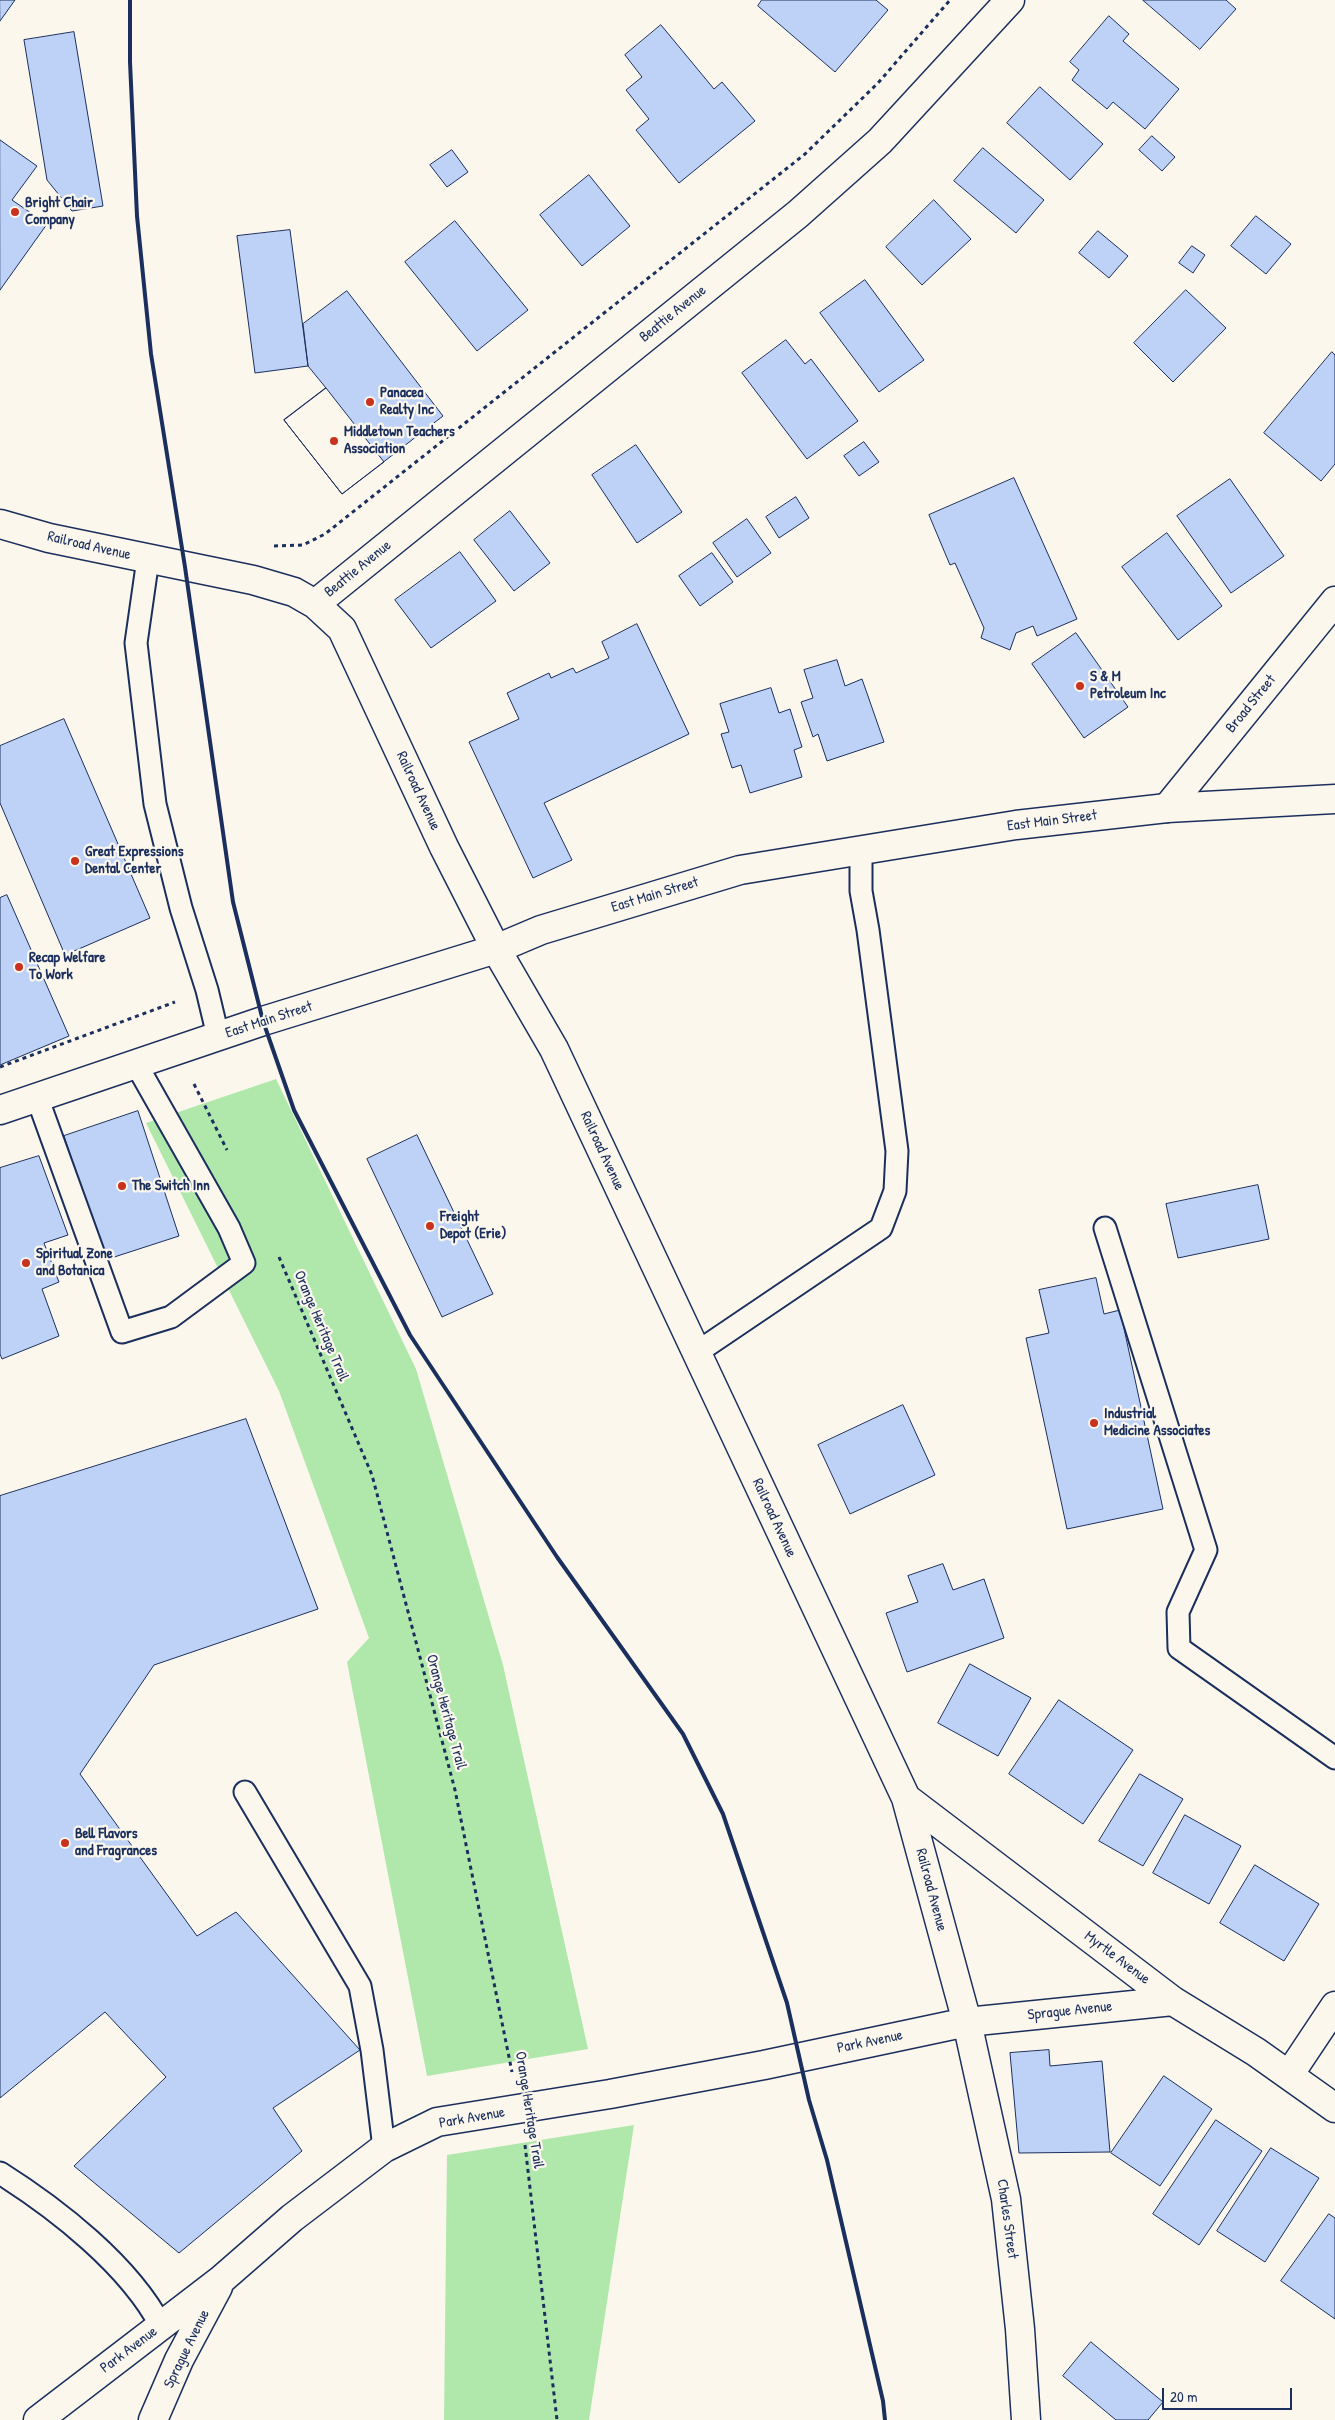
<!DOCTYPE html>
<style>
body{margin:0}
#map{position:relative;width:1335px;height:2420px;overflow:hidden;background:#fbf7ec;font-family:"Patrick Hand",sans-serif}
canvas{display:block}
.scale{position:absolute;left:1162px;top:2388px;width:130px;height:22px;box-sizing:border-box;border:2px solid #1b2f5e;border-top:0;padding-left:6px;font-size:15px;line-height:18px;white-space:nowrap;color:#1b2f5e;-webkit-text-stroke:4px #fbf7ec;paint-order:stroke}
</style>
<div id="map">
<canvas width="1335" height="2420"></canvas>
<div class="scale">20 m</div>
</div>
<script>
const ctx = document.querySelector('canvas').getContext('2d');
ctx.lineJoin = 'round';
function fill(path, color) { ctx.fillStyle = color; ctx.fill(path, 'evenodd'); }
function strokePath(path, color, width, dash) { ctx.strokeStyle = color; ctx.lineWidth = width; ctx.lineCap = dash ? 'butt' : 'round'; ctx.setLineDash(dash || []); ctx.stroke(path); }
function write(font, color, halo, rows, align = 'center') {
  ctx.font = font + ' "Patrick Hand",sans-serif'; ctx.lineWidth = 4.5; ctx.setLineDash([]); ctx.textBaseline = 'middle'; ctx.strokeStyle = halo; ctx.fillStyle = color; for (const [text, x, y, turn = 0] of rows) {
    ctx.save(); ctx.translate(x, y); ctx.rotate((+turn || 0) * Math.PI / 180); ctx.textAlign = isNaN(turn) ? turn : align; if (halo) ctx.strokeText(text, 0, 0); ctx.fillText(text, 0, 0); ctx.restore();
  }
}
const green = new Path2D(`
 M276,1079l140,290 87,296 85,384 -161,27 -80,-414 22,-24 -90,-247 -133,-268z
 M634,2125l-45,295h-145l3,-265z`);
const building = new Path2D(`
 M0,0h15l-15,21z
 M762,0h114l12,10 -53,62 -77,-66z
 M1143,0h83l10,9 -36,40z
 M1109,16l20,18 -6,7 56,48 -34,40 -32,-27 -6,7 -35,-29 7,-10 -9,-8z
 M661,25l53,64 8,-7 33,39 -76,62 -43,-53 13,-11 -23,-29 16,-13 -17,-22z
 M74,32l29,174 -31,5 -25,-31 -23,-140z
 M1040,87l63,57 -33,36 -63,-57z
 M1152,136l23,21 -13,14 -23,-21z
 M0,140l37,26 -25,34 35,24 -47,66z
 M983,148l61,52 -28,33 -62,-52z
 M452,150l16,22 -21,15 -17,-22z
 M589,175l41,51 -48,40 -42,-51z
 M934,200l37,39 -49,46 -36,-38z
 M1256,216l35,28 -25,30 -35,-28z
 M455,221l73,89 -51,41 -72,-89z
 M290,230l18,136 -53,7 -18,-137z
 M1098,231l30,25 -19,22 -30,-25z
 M1192,246l13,9 -12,18 -14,-10z
 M865,280l59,80 -45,32 -59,-79z
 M1186,290l40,38 -53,54 -39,-39z
 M347,291l96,125 -101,78 -58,-74 42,-32 -18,-22 -5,-42z
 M786,340l19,24 6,-5 47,62 -51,38 -65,-86z
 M1332,352l3,3v109l-14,17 -57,-48z
 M326,388l58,74 -42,32 -58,-74z
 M864,442l15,20 -20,14 -15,-20z
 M636,445l46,67 -45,31 -45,-68z
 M1014,478l63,141 -40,17 -4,-10 -17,7 -6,17 -29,-12 3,-10 -29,-65 -5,2 -21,-50z
 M1230,479l54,77 -53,37 -54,-77z
 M796,497l13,21 -30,20 -13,-21z
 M510,511l40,52 -36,28 -40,-51z
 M747,519l24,34 -34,24 -24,-34z
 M1167,533l55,73 -44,34 -56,-73z
 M460,552l36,49 -65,47 -36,-48z
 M712,553l21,29 -33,24 -21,-30z
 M637,624l52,110 -145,69 28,57 -39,18 -64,-136 50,-23 -12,-26 42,-20 2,5 22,-10 3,5 33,-15 -7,-16z
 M1076,633l52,74 -44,31 -52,-74z
 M837,660l8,26 17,-7 22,63 -57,19 -9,-27 -5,3 -12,-35 12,-4 -9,-28z
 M771,688l8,25 11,-4 12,38 -8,3 8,27 -52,16 -9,-28 -9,3 -11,-34 8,-2 -9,-28z
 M64,719l86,199 -85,37 -65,-152v-57z
 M7,895l62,141 -69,29v-167z
 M138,1111l41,125 -74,24 -41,-124z
 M417,1135l76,159 -51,23 -75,-158z
 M39,1156l29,79 -24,8 15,39 -17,7 17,47 -57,23 -2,-5v-186z
 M1258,1185l11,54 -91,19 -12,-54z
 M1096,1278l8,36 16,-4 43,199 -96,20 -41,-191 23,-5 -10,-43z
 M903,1405l32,70 -85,39 -32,-69z
 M246,1419l72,190 -164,56 -74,109 117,162 39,-24 124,138 -87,58 29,43 -123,102 -105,-87 92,-89 -61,-65 -105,86v-602z
 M943,1564l10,26 31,-11 20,59 -97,34 -21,-59 32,-11 -10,-26z
 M970,1664l61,34 -33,58 -60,-33z
 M1059,1700l74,50 -50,74 -74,-50z
 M1140,1774l43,25 -40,67 -44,-25z
 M1185,1815l56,31 -32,58 -56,-31z
 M1255,1865l64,39 -35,57 -64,-38z
 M1049,2050l1,16 52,-5 8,91 -91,1 -9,-100z
 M1164,2076l48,33 -52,77 -49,-33z
 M1216,2120l46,31 -63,94 -46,-31z
 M1271,2148l48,30 -54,84 -48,-31z
 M1329,2214l6,4v101l-54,-38z
 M1091,2342l72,60 -15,18h-32l-53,-44z`);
const path = new Path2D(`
 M274,546l29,-1 22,-11 480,-380 73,-71 72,-83
 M0,1067l175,-65
 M194,1084l33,66
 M279,1257l93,218 83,315 57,282
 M525,2145l32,275`);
const lane = new Path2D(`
 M148,559l-12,84 19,161 26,104 26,82 11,46
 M37,1097l85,235 49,-15 73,-54 -15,-35 -93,-164
 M1105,1228l101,322 -28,62 1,36 156,110
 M696,1353l185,-125 14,-37 2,-40 -29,-221 -7,-39v-41
 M245,1792l115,194 12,64 12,98
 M0,2173c57,36 129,92 161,153`);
const street = new Path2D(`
 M0,524l49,14 204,42 41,12 21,12 27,25 102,218 52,102 58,100 352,749 61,224 39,177 14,130 6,91
 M315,604l483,-390 82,-73 130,-141
 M1167,808l168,-207
 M906,1798l267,203 83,51 79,56
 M1289,2075l46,-69
 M38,2420l184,-141 70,-61 92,-70 53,-26 173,-28 154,-29 203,-43 206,-21
 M153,2420l26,-60 39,-73`);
const secondary = new Path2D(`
 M0,1110l263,-89 233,-72 45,-19 199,-60 276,-45 151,-17 168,-9`);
const rail = new Path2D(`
 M130,0v62l7,154 14,138 34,213 48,335 30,119 31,89 116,225 147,222 126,177 40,80 64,189 22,97 18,60 56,241 2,19`);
const markers = [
 [15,212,5,"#c8321e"],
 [370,402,5,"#c8321e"],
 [334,441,5,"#c8321e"],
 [1080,686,5,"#c8321e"],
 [75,861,5,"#c8321e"],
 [19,967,5,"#c8321e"],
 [122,1186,5,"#c8321e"],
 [430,1226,5,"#c8321e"],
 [26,1263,5,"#c8321e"],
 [1094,1423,5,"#c8321e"],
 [65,1843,5,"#c8321e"]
];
const poiNames = [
 ["Bright Chair",25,203],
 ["Company",25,220],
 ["Panacea",380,393],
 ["Realty Inc",380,410],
 ["Middletown Teachers",344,432],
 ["Association",344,449],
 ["S & M",1090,677],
 ["Petroleum Inc",1090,694],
 ["Great Expressions",85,852],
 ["Dental Center",85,869],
 ["Recap Welfare",29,958],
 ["To Work",29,975],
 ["The Switch Inn",132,1186],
 ["Freight",440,1217],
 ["Depot (Erie)",440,1234],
 ["Spiritual Zone",36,1254],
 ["and Botanica",36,1271],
 ["Industrial",1104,1414],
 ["Medicine Associates",1104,1431],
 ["Bell Flavors",75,1834],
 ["and Fragrances",75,1851]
];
const streetNames = [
 ["Beattie Avenue",673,314,-39],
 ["Railroad Avenue",89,546,13],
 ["Beattie Avenue",358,569,-39],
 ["Broad Street",1251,704,-51],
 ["Railroad Avenue",418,791,65],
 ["East Main Street",1052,821,-7],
 ["East Main Street",655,895,-17],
 ["East Main Street",269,1020,-18],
 ["Railroad Avenue",602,1151,65],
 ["Orange Heritage Trail",321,1326,67],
 ["Railroad Avenue",774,1518,65],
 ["Orange Heritage Trail",446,1712,75],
 ["Railroad Avenue",931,1890,75],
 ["Myrtle Avenue",1117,1958,37],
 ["Sprague Avenue",1070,2011,-6],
 ["Park Avenue",870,2042,-12],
 ["Orange Heritage Trail",529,2110,81],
 ["Park Avenue",472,2118,-10],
 ["Charles Street",1007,2219,82],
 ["Sprague Avenue",187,2349,-64],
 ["Park Avenue",129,2350,-37]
];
fill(green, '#b0e8ac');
fill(building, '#bed2f7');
strokePath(building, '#1b2f5e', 1);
strokePath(lane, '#1b2f5e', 25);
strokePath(street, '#1b2f5e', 31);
strokePath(secondary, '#1b2f5e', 31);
strokePath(path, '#1b2f5e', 3, [4, 4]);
strokePath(lane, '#fbf7ec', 21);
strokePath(street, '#fbf7ec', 28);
strokePath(secondary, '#fbf7ec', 28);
strokePath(rail, '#1b2f5e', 4);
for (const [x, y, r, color] of markers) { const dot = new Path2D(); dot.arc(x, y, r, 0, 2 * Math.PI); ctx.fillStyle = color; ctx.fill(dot); strokePath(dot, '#fbf7ec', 2); }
write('bold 15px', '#1b2f5e', '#fbf7ec', poiNames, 'left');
write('15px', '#1b2f5e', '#fbf7ec', streetNames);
</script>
